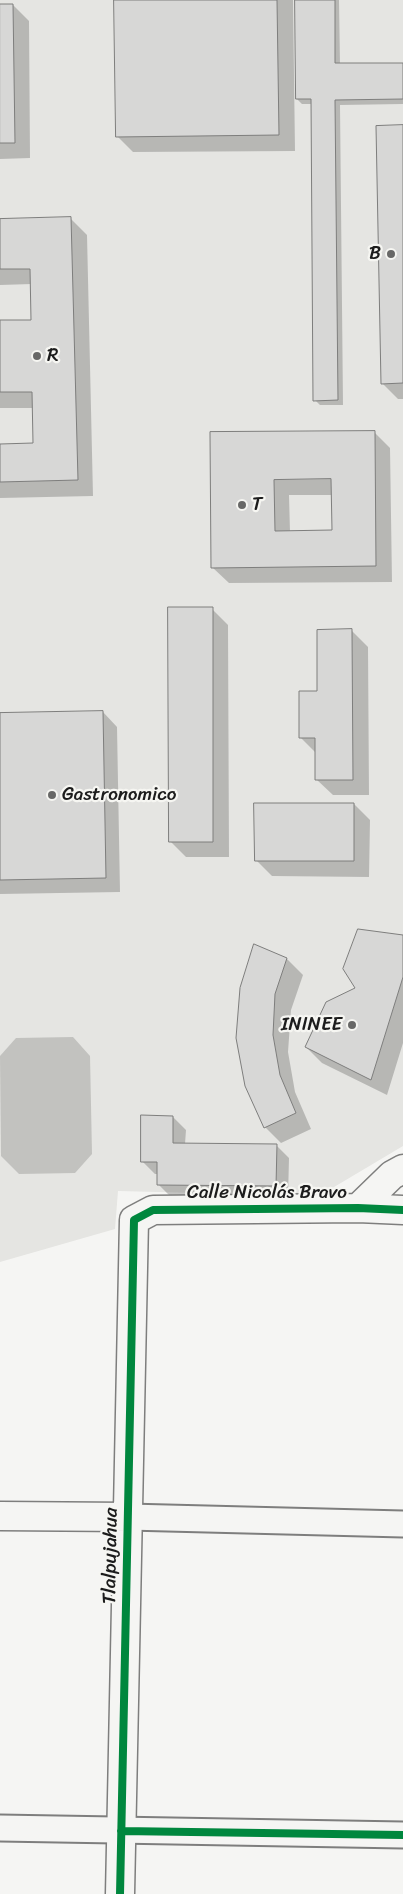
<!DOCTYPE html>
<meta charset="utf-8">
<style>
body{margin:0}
canvas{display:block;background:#f5f5f3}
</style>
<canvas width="403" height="1894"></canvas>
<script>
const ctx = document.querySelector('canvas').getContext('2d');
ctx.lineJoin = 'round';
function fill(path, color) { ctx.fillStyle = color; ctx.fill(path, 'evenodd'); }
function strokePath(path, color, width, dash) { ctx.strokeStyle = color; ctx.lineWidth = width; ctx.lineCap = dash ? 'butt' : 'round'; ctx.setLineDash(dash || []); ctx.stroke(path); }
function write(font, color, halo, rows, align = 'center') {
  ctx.font = font + ' Sriracha,sans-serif'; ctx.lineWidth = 4.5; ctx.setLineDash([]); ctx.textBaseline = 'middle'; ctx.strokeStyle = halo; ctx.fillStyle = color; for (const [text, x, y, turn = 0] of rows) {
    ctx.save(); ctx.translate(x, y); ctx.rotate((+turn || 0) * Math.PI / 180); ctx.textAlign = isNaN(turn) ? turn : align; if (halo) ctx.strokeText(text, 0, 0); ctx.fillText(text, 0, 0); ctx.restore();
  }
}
const built = new Path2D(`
 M0,0h403v1146l-84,50 -201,-5 -3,38 -115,33z`);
const water = new Path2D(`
 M73,1037l17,19 2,98 -17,19 -56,1 -18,-18 -1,-100 16,-18z`);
const shadow = new Path2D(`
 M115,0h178l2,151 -162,1 -16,-16z
 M297,0h42l1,65 63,-1v40l-63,1 3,300h-23l-5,-5 -3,-296h-10l-5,-5z
 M0,5h13l16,16 1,137 -30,1z
 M403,126v273h-5l-16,-16z
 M71,219l16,16 6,261 -93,2v-53l35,-1 -1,-36h-34v-86l32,-1v-37l-32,1v-65z
 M374,432l16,16 2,134 -163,1 -17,-16 -1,-133zM289,495h43l1,36 -43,1z
 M212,609l16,16 1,232h-43l-16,-16z
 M352,631l16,16 1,148h-36l-17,-16v-26l-16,-16z
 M103,712l14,15 3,165 -120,2v-180z
 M354,804l16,16 -1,57 -97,-1 -16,-16z
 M403,936v107l-16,52 -65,-32 -16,-16z
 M287,959l16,16 -12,35 -3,42 7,40 16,37 -30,14 -16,-16 -24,-139z
 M173,1117l13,13 -1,14 91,1 13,13 -1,40 -117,-1 -13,-13v-10h-3l-13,-13z`);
const building = new Path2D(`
 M114,0h163l2,135 -163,2z
 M295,0h40v63h68v36l-68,1 3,300 -25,1 -2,-302h-15z
 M0,4h13l2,139h-15z
 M403,125v258l-22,1 -5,-258z
 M71,217l7,263 -78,2v-38l33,-1 -1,-51h-32v-72h31l-1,-51h-30v-50z
 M375,431l1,135 -165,2 -1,-136zM331,479l1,51 -57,1 -1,-51z
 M168,607h45v235h-44z
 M352,629l1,151h-38v-42h-16v-47h18v-61z
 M103,711l3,167 -106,2v-167z
 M254,803h100v58h-99z
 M358,929l45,6v42l-32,103 -66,-33 21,-45 29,-14 -12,-19z
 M254,944l33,14 -12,36 -2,41 7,40 16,38 -32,15 -19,-42 -9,-48 4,-50z
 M141,1115l32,1v27l104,1 -1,42 -119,-1v-23h-16z`);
const street = new Path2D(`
 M128,1517l275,7
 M0,1828l403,7`);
const secondary = new Path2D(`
 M358,1208l34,-33 11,-6
 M0,1516l128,1
 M120,1894l14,-674 19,-10 205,-2 45,2`);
const cycleway = new Path2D(`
 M121,1831l282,4
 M120,1894l14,-674 19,-10 205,-2 45,2`);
const markers = [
 [391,254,5,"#686867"],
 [37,356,5,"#686867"],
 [242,505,5,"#686867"],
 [52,795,5,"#686867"],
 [352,1025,5,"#686867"]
];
const poiNames = [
 ["B",381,254,"right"],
 ["R",47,356],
 ["T",252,505],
 ["Gastronomico",62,795],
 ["ININEE",342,1025,"right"]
];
const streetNames = [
 ["Calle Nicolás Bravo",267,1193],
 ["Tlalpujahua",111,1556,-89]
];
fill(built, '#e5e5e2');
fill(water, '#c2c2bf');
fill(shadow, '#0003');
fill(building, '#d7d7d6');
strokePath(building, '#7e7e7d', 1);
strokePath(street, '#7e7e7d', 29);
strokePath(secondary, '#7e7e7d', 31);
strokePath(street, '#f5f5f3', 25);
strokePath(secondary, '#f5f5f3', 28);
strokePath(cycleway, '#00873e', 8);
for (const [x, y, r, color] of markers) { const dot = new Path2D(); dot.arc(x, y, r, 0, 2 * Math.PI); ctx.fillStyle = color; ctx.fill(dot); strokePath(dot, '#f6f6f2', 2); }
write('19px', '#1c1c1c', '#f6f6f2', poiNames, 'left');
write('19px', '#1c1c1c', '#f6f6f2', streetNames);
</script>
